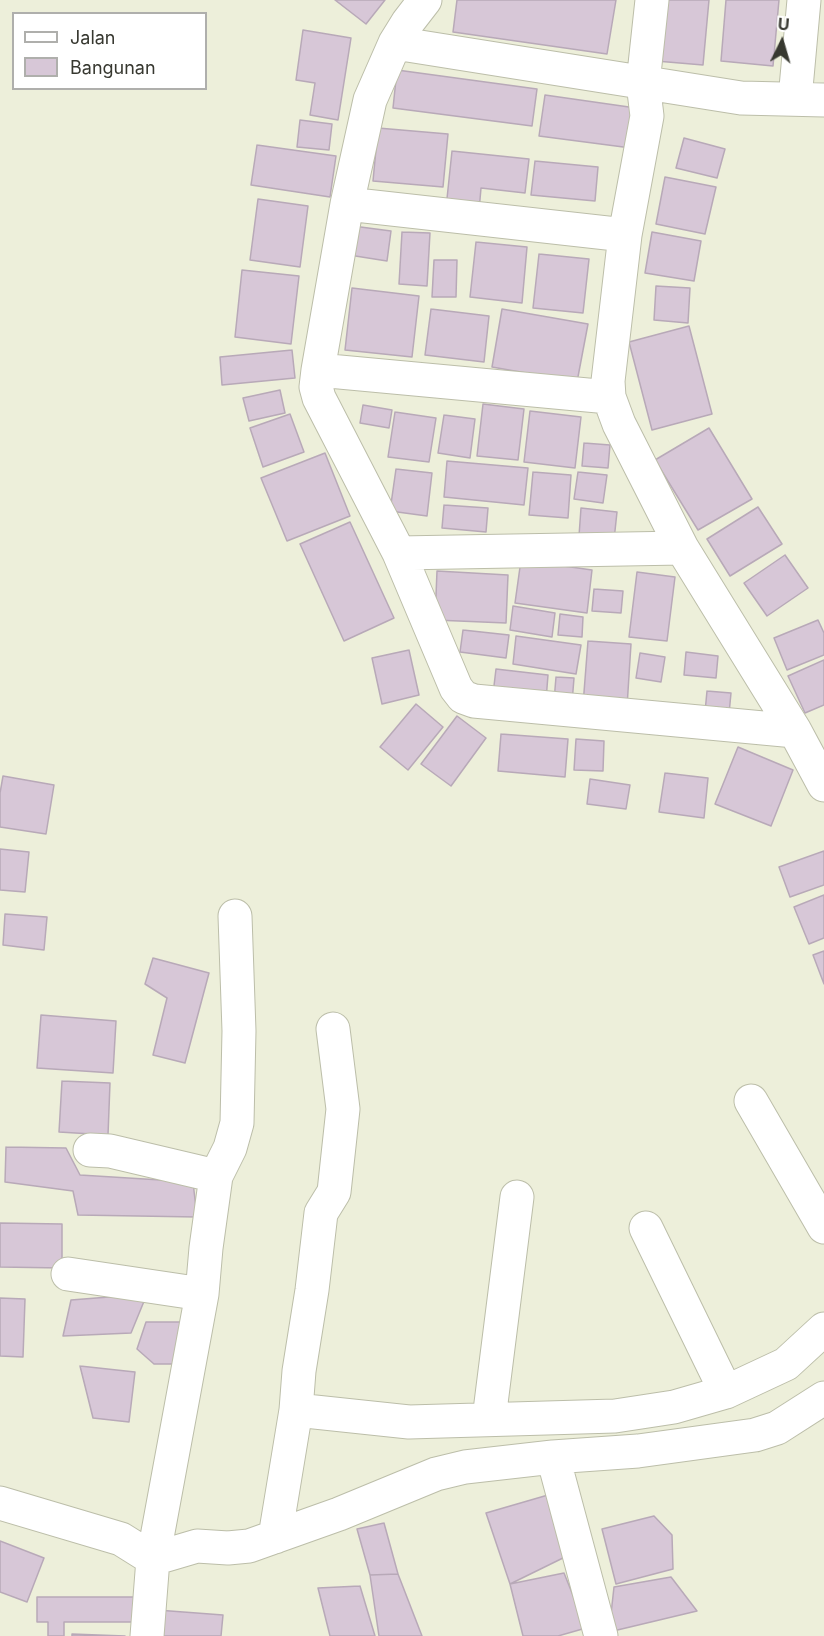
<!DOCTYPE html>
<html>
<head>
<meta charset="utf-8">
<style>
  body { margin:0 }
  #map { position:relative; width:824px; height:1636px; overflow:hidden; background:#edefda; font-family:Inter,sans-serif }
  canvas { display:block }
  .legend { position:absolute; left:12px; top:12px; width:195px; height:78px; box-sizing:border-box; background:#fff; border:2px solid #afafac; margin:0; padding:8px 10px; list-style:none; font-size:18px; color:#373830 }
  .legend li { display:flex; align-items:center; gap:12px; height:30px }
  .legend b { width:30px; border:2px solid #afafac }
  .north { position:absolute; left:752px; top:12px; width:60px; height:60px; -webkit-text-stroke:4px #fff; paint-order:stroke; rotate:5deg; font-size:16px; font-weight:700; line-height:24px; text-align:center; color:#373830 }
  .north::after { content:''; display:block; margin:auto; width:21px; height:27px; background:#373830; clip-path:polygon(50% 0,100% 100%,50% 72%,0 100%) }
</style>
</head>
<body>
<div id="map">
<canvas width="824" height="1636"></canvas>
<ul class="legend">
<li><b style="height:8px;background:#fff"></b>Jalan</li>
<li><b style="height:16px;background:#d7c7d7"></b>Bangunan</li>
</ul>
<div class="north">U</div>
</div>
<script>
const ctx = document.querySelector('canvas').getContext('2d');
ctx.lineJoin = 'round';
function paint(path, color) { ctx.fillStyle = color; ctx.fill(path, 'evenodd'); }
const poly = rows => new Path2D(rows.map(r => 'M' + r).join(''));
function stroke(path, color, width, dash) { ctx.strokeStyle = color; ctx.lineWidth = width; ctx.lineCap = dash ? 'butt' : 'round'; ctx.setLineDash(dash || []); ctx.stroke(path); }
const building = poly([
  [335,0,385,0,366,24,335,0],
  [457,0,616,0,607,54,453,32,457,0],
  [661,0,709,0,703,65,656,61,661,0],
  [726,0,779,0,773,66,721,61,726,0],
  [303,30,351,38,338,120,310,115,315,83,296,80,303,30],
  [397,70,537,89,532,126,393,108,397,70],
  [545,95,636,108,631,148,539,136,545,95],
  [300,120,332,124,329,150,297,147,300,120],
  [378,128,448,134,443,187,373,181,378,128],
  [684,138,725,149,717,178,676,168,684,138],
  [257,145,336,156,330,197,251,185,257,145],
  [452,151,529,159,525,193,481,188,479,211,446,208,452,151],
  [535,161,598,167,595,201,531,195,535,161],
  [665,177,716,187,705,234,656,224,665,177],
  [258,199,308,206,300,267,250,260,258,199],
  [353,226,391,231,387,261,349,255,353,226],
  [402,232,430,233,427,286,399,284,402,232],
  [652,232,701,241,694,281,645,273,652,232],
  [476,242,527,247,522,303,470,297,476,242],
  [539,254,589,259,583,313,533,308,539,254],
  [434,260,457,260,456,297,432,297,434,260],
  [242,270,299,276,291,344,235,337,242,270],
  [656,286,690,288,688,323,654,320,656,286],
  [352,288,419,296,412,357,345,350,352,288],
  [431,309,489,316,484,362,425,355,431,309],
  [502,309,588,324,577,382,492,367,502,309],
  [689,326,712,414,652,430,629,342,689,326],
  [292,350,295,378,222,385,220,357,292,350],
  [280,390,285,413,249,421,243,398,280,390],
  [483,404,524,409,518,460,477,456,483,404],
  [363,405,392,410,389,428,360,423,363,405],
  [530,411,581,417,575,468,524,462,530,411],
  [395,412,436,418,429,462,388,457,395,412],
  [290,414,304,452,263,467,250,428,290,414],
  [444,415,475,419,470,458,438,453,444,415],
  [709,428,752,499,698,530,655,460,709,428],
  [584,443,610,445,608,468,582,466,584,443],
  [325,453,350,516,287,541,261,478,325,453],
  [447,461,528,468,524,505,444,497,447,461],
  [396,469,432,473,427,516,390,511,396,469],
  [533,472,571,475,568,518,529,515,533,472],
  [578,472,607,475,603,503,574,499,578,472],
  [444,505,488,508,486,532,442,528,444,505],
  [758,507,782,544,730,576,707,539,758,507],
  [581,508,617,512,614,540,579,536,581,508],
  [350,522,394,618,344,641,300,544,350,522],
  [785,555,808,588,767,616,744,583,785,555],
  [521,560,592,570,587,613,515,603,521,560],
  [437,571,508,575,506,623,435,620,437,571],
  [637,572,675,577,667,641,629,637,637,572],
  [594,589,623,591,621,613,592,611,594,589],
  [513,606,555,613,552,637,510,630,513,606],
  [560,614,583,617,582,637,558,635,560,614],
  [818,620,824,633,824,655,787,670,774,638,818,620],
  [463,630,509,635,506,658,460,652,463,630],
  [516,636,581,645,576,674,513,664,516,636],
  [588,641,631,644,627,707,583,705,588,641],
  [409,650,419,695,382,704,372,658,409,650],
  [686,652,718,656,716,678,684,675,686,652],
  [640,653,665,657,661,682,636,678,640,653],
  [824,660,824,705,805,713,788,676,824,660],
  [496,669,548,675,546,700,493,694,496,669],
  [556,677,574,678,572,703,554,701,556,677],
  [707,691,731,693,729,714,705,712,707,691],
  [416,704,443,727,408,770,380,747,416,704],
  [457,716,486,738,451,786,421,764,457,716],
  [501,734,568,739,565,777,498,771,501,734],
  [576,739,604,741,603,771,574,770,576,739],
  [738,747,793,770,771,826,715,804,738,747],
  [665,773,708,778,704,818,659,812,665,773],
  [3,776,54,785,46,834,0,827,0,793,3,776],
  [590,779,630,785,626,809,587,804,590,779],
  [0,849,29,852,25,892,0,890,0,849],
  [824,851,824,885,790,897,779,867,824,851],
  [824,895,824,938,809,944,794,907,824,895],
  [5,914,47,917,44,950,3,945,5,914],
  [824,951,824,984,813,955,824,951],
  [153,958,209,973,185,1063,153,1055,167,998,145,984,153,958],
  [41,1015,116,1021,113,1073,37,1068,41,1015],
  [62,1081,110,1083,108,1135,59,1132,62,1081],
  [6,1147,66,1148,80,1175,193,1182,197,1217,78,1215,73,1191,5,1182,6,1147],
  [0,1223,62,1224,62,1268,0,1267,0,1223],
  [147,1294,131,1333,63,1336,71,1300,147,1294],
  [0,1298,25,1299,23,1357,0,1356,0,1298],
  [146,1322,182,1322,182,1364,154,1364,137,1349,146,1322],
  [80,1366,135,1372,129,1422,93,1418,80,1366],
  [548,1495,565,1557,510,1584,486,1513,548,1495],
  [654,1516,672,1535,673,1569,616,1584,602,1529,654,1516],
  [384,1523,398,1574,370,1575,357,1529,384,1523],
  [0,1541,44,1558,27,1602,0,1592,0,1541],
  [564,1573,586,1628,558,1636,523,1636,510,1584,564,1573],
  [398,1574,422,1636,379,1636,370,1575,398,1574],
  [671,1577,697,1611,609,1632,614,1587,671,1577],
  [360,1586,375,1636,330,1636,318,1588,360,1586],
  [37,1597,137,1597,137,1622,64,1622,64,1636,48,1636,48,1622,37,1622,37,1597],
  [157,1610,223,1615,221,1636,155,1636,157,1610],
  [72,1634,125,1636,72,1636,72,1634]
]);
paint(building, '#d7c7d7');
stroke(building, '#b8a9b8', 1.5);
const minor = poly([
  [425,0,408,22,395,43,370,100,347,204,318,370,316,387,319,398,399,553,456,688,463,697,474,701,795,731,824,785],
  [652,0,643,83,647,116,625,235,608,381,609,397,619,424,682,548,795,731],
  [395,43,741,98,824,100],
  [795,99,804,0],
  [347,204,625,235],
  [318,370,609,397],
  [399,553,682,548],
  [751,1101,824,1227],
  [90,1150,110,1151,216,1176],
  [646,1228,726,1392],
  [68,1274,202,1294],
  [296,1410,409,1422,615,1416,674,1407,726,1392,786,1364,824,1329],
  [489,1419,517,1197],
  [553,1457,601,1636],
  [0,1503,121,1539,153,1559,197,1546,228,1548,249,1546,339,1514,436,1474,465,1467,553,1457,638,1451,755,1435,777,1428,824,1398],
  [275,1537,296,1410,299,1371,312,1290,321,1213,334,1192,343,1109,333,1029],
  [147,1636,153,1559,202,1294,206,1248,216,1176,230,1148,237,1123,239,1031,235,916]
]);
stroke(minor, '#bcbea9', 35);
stroke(minor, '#fff', 33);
</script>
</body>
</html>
